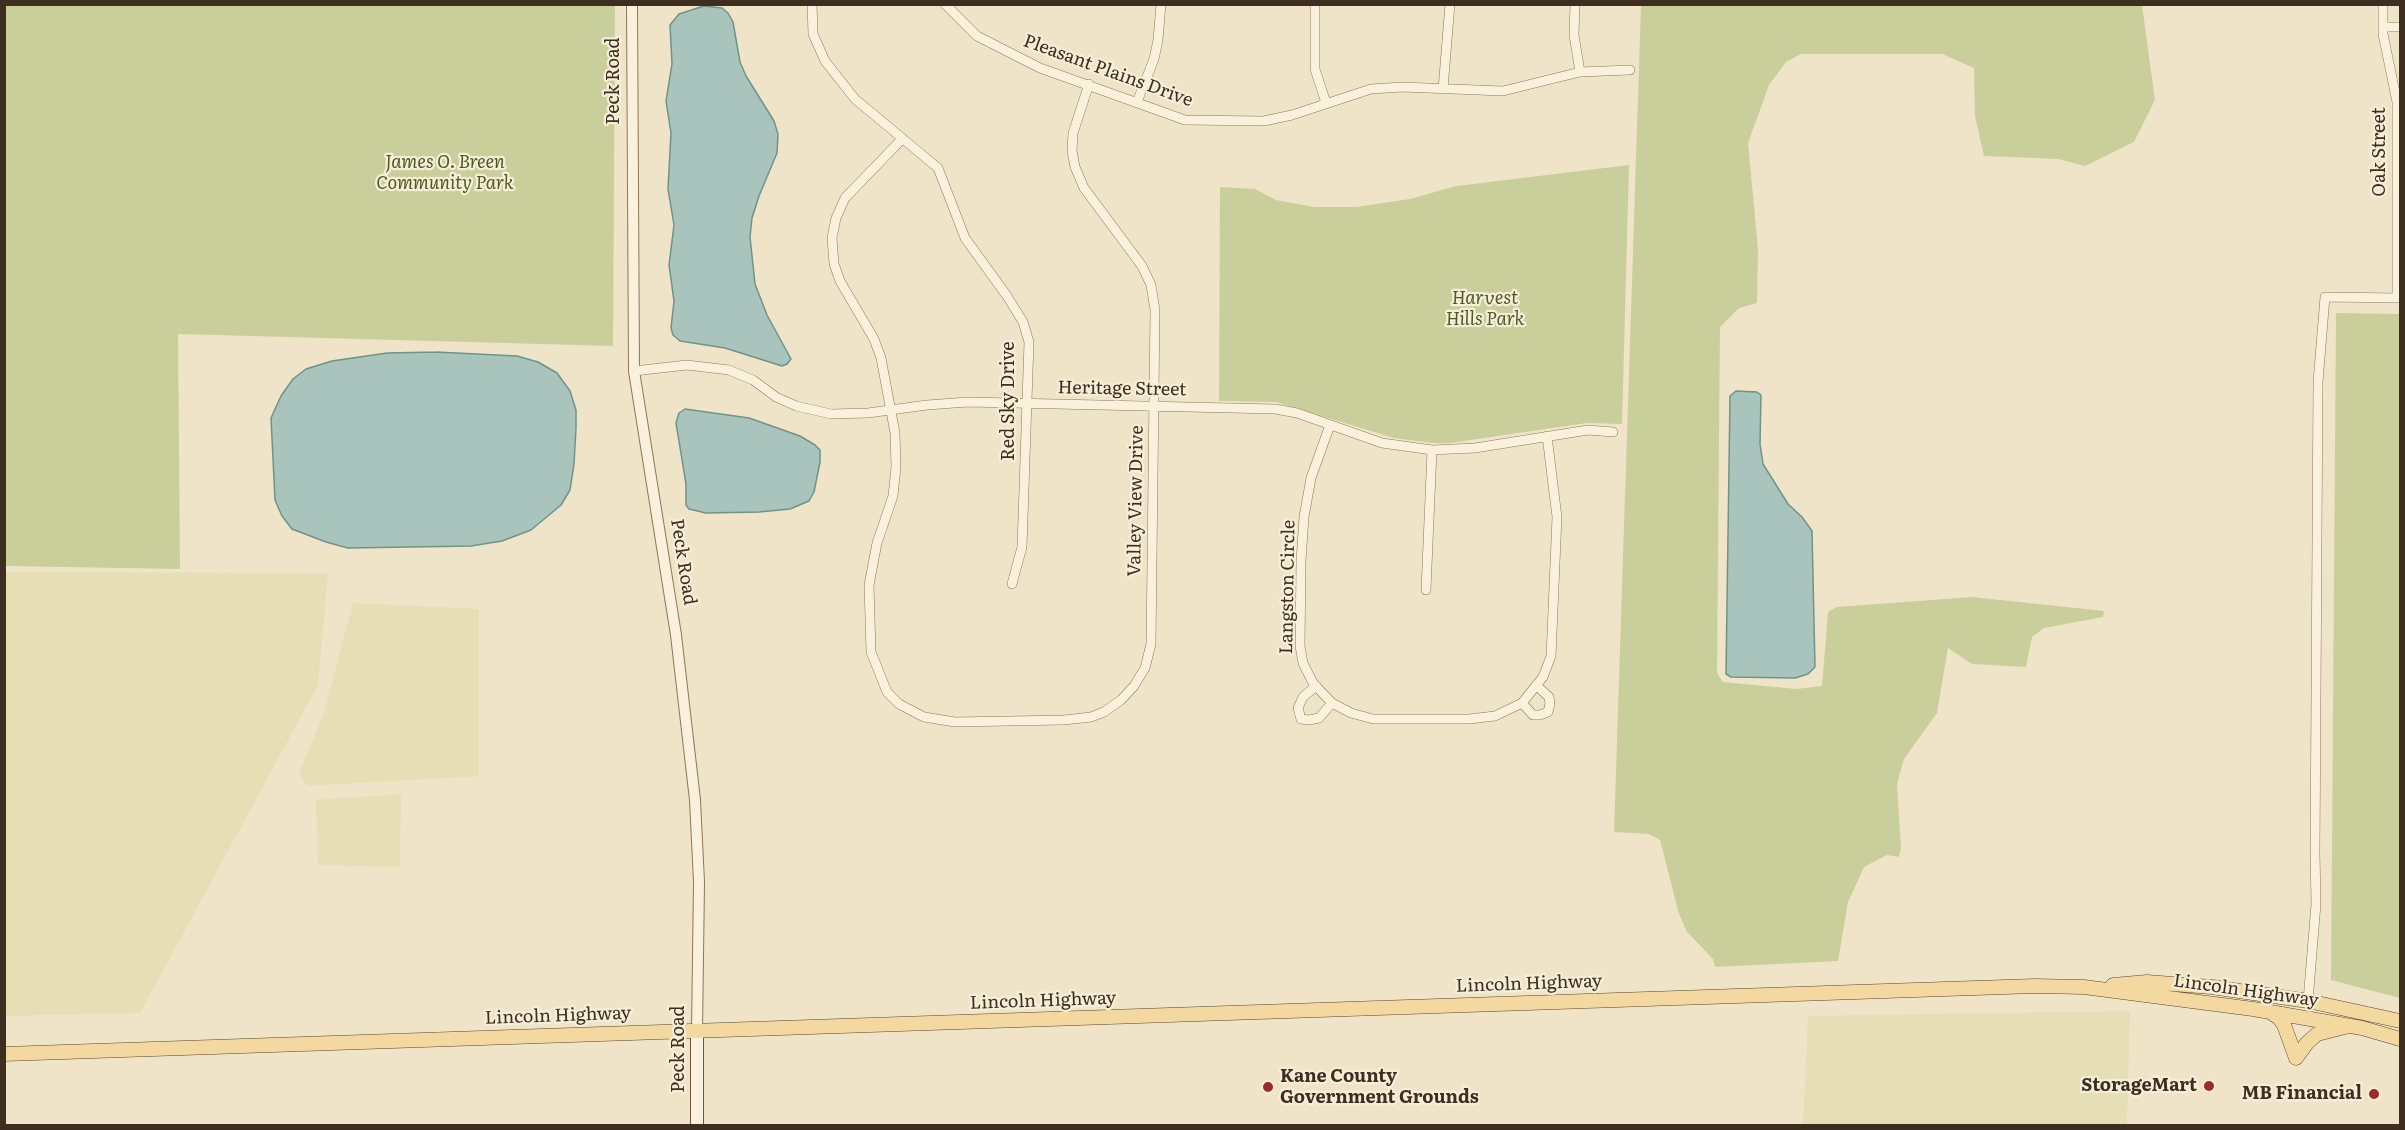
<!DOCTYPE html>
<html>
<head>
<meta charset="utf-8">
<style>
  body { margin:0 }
  #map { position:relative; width:2405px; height:1130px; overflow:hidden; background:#f0e4c8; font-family:Literata,serif }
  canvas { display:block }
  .frame { position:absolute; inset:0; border:6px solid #3d2e20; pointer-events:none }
</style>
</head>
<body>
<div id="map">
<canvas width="2405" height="1130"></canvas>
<div class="frame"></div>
</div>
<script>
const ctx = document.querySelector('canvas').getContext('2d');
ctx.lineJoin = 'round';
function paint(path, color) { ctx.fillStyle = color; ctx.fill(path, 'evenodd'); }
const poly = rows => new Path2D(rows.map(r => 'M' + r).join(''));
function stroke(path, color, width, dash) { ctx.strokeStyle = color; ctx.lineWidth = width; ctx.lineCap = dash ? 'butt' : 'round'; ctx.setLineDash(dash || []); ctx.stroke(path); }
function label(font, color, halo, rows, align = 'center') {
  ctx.font = font + ' Literata,serif'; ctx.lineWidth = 4.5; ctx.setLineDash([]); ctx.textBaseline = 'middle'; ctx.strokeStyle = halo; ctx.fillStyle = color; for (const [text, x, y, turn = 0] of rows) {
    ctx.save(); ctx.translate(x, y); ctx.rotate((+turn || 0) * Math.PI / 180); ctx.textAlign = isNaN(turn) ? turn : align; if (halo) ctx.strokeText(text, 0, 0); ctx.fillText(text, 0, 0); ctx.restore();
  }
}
paint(poly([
  [5,572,328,573,318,685,140,1013,5,1016],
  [353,603,479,609,479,776,307,786,299,773,324,713],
  [401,794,400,867,318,865,316,800],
  [2130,1011,2127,1125,1803,1125,1808,1016]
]), '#e6deb5');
paint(poly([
  [4,5,615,5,613,346,178,334,180,569,5,566],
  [1641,5,2142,5,2155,100,2134,142,2085,166,2058,159,1984,156,1975,116,1974,68,1942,54,1801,54,1786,62,1769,85,1748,143,1758,249,1757,303,1739,308,1720,327,1717,673,1723,682,1796,689,1822,686,1828,612,1837,607,1972,597,2104,611,2103,617,2044,628,2032,637,2026,667,1972,664,1948,648,1937,713,1904,759,1897,784,1901,848,1899,857,1887,855,1864,867,1848,902,1838,961,1715,967,1713,959,1687,932,1679,914,1660,840,1649,834,1614,832],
  [1629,165,1622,424,1587,423,1450,443,1432,443,1394,438,1276,402,1219,401,1220,187,1255,189,1276,200,1314,207,1356,207,1410,199,1456,186],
  [2336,313,2400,314,2400,998,2331,980]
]), '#c9cf9b');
const water = poly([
  [704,6,722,8,728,13,733,22,740,62,746,76,774,121,778,134,777,153,759,196,752,218,750,237,755,284,767,315,791,359,787,364,782,366,725,348,680,341,673,335,671,328,674,301,669,265,674,225,668,189,671,133,666,101,672,64,670,25,679,14,704,6],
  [436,352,517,356,538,362,557,373,570,391,576,410,576,428,574,464,570,490,561,505,531,530,502,541,471,546,348,548,326,542,292,529,282,516,275,500,271,418,281,396,293,379,306,369,332,361,387,353,436,352],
  [1736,391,1757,392,1761,395,1760,444,1763,464,1788,504,1802,517,1812,531,1815,667,1808,674,1795,678,1731,677,1726,674,1730,396,1736,391],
  [685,409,749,418,800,436,815,445,820,450,820,462,814,492,809,501,790,509,759,512,706,513,689,509,686,505,686,484,676,423,679,413,685,409]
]);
paint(water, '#a9c4bc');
stroke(water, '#6f938a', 1.5);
const minor = poly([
  [812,4,813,34,825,61,855,99,938,168,965,238,1007,296,1023,322,1029,342,1022,547,1012,584],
  [945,4,977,36,1040,68,1185,120,1264,121,1292,115,1371,89,1402,87,1503,91,1580,72,1630,70],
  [1315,4,1315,69,1326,103],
  [1575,4,1574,35,1580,72],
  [2383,4,2383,34,2397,102,2397,298],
  [2383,27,2400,27],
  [1443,89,1450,4],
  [1137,102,1154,59,1158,40,1161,4],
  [902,139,845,198,836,218,832,238,834,264,840,281,874,339,881,358,895,433,896,467,893,496,877,543,869,585,871,652,887,692,899,704,924,717,955,722,1064,720,1091,717,1104,712,1121,700,1134,686,1145,668,1151,644,1155,310,1151,285,1142,266,1084,188,1075,167,1072,151,1073,133,1089,84],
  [634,371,687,365,729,370,753,380,776,397,796,406,831,414,868,413,927,405,968,402,1275,409,1297,413,1382,443,1432,450,1475,448,1588,430,1613,432],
  [1330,425,1311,478,1304,517,1301,561,1300,646,1303,663,1313,683,1332,703,1351,713,1373,719,1469,719,1495,716,1522,703,1543,677,1551,656,1557,517,1547,436],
  [1426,590,1432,450],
  [1316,686,1303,697,1298,708,1301,719,1309,720,1319,718,1332,703],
  [1522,703,1533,715,1540,715,1548,712,1550,704,1549,697,1536,685],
  [2308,1001,2316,904,2315,852,2318,382,2325,297,2400,298]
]);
const tertiary = poly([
  [632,4,634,371,676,635,695,800,699,882,697,1031]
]);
const secondary = poly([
  [697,1031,697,1126]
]);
const primary = poly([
  [2113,985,2147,982,2212,987,2308,1001,2400,1021],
  [2270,1012,2279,1018,2284,1025,2296,1058],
  [4,1054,2035,986,2084,987,2253,1009,2362,1028,2400,1039],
  [2296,1058,2307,1043,2317,1034,2345,1027]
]);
stroke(minor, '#8d765c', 10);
stroke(tertiary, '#8d765c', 12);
stroke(secondary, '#6f573f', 14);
stroke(primary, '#5b4430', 15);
stroke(minor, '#faf1dc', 9);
stroke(tertiary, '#faf1dc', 10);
stroke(secondary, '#faf1dc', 12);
stroke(primary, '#f3d9a0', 14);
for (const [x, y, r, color] of [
  [2209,1086,6,"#9e2a2b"],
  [1268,1087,6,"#9e2a2b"],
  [2374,1094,6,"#9e2a2b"]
]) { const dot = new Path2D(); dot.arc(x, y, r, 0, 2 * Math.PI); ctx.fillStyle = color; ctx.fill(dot); stroke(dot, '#f7eed8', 2); }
label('18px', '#3d2e20', '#f7eed8', [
  ["Pleasant Plains Drive",1108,71,20],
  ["Peck Road",614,81,-90],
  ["Oak Street",2380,152,-90],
  ["Heritage Street",1122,389,1],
  ["Red Sky Drive",1009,401,-90],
  ["Valley View Drive",1136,501,-89],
  ["Peck Road",683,562,81],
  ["Langston Circle",1288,587,-89],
  ["Lincoln Highway",1529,984,-2],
  ["Lincoln Highway",2246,991,8],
  ["Lincoln Highway",1043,1001,-2],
  ["Lincoln Highway",558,1016,-2],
  ["Peck Road",679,1049,-90]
]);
label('italic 18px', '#4d5a26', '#f7eed8', [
  ["James O. Breen",445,163],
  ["Community Park",445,184],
  ["Harvest",1485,299],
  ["Hills Park",1485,320]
]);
label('bold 18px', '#3d2e20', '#f7eed8', [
  ["Kane County",1280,1077,"left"],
  ["Government Grounds",1280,1098,"left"],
  ["StorageMart",2197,1086],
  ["MB Financial",2362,1094]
], 'right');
</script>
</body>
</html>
